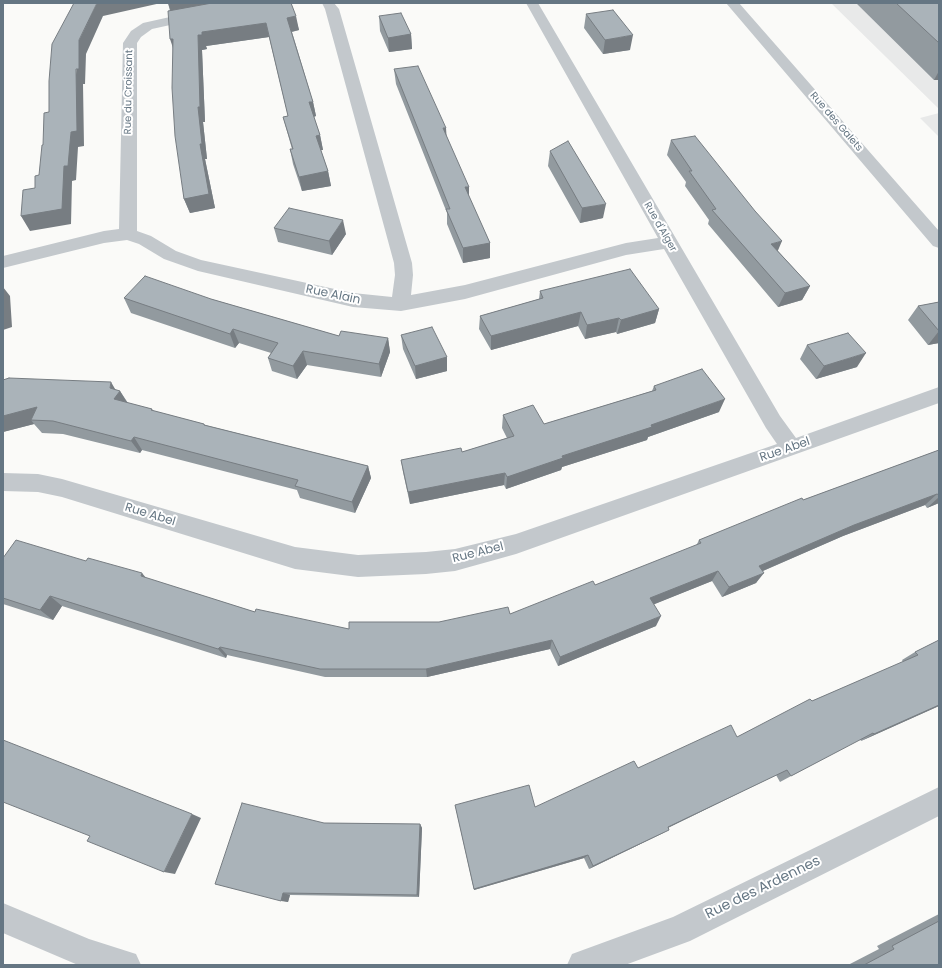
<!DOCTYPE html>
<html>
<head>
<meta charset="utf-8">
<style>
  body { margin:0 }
  #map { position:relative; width:942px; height:968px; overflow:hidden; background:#fafaf8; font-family:Poppins,sans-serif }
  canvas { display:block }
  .frame { position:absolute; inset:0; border:4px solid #657683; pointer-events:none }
</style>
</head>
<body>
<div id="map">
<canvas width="942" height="968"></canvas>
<div class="frame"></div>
</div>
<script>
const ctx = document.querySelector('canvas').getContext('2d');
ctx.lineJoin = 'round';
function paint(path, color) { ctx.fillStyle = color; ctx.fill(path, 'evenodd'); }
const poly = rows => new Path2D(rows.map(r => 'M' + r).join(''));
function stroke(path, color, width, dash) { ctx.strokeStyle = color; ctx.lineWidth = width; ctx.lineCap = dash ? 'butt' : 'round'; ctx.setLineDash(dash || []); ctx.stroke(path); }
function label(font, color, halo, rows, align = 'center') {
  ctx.font = font + ' Poppins,sans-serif'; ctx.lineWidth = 4; ctx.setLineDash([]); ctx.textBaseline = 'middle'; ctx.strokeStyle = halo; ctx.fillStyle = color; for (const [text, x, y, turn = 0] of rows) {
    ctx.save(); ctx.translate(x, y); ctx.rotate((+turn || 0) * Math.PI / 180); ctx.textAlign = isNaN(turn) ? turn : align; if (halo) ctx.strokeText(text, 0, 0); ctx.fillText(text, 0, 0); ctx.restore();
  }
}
paint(poly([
  [831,3,930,3,939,11,939,109],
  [939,113,939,137,920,118]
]), '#e8e9e9');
paint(poly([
  [322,3,334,3,339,9,412,263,413,275,411,295,465,285,626,243,658,238,526,3,538,3,780,416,796,438,939,387,939,403,516,554,455,571,426,574,358,577,295,569,62,497,38,492,3,491,3,473,38,474,62,479,295,547,358,555,426,552,455,549,516,534,777,444,766,428,664,249,626,255,465,299,401,311,353,307,198,271,164,259,139,244,127,240,104,243,3,268,3,256,104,231,119,229,123,43,131,31,143,23,197,11,202,12,204,15,202,18,152,29,141,37,137,43,137,231,151,236,176,251,201,260,353,293,392,297,395,275,394,263,325,9,322,3],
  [726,3,739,3,939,231,939,248,933,246,726,3],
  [939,787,939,816,690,941,625,965,567,965,572,954,673,917,939,787],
  [3,903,89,939,136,954,141,965,78,965,3,933,3,903]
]), '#c3c8cc');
paint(poly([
  [168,3,291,3,299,30,292,32,313,102,316,116,314,117,320,135,323,150,321,150,328,171,331,186,302,191,293,164,290,149,292,149,283,117,288,116,269,37,206,46,207,49,202,50,205,122,203,122,207,159,205,159,215,208,190,213,184,199,170,11],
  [856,3,939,3,939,80,934,80],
  [586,14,630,50,603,54,584,28],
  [379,16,411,34,412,49,389,52,380,31],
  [394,69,447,137,469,197,490,243,490,258,463,263,447,224,447,213,396,84],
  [671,140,778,251,810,286,802,300,778,307,708,224,709,220,685,186,686,182,667,155],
  [550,151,603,218,580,223,548,166],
  [274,228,346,234,332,255,278,242],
  [540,291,659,309,655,323,617,334,616,332,585,339,578,326,491,350,479,329,480,316,539,299],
  [124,298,211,299,339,336,388,338,390,352,381,377,307,365,297,379,272,371,268,358,271,353,239,343,235,348,131,313],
  [939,302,939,343,928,345,908,320,918,306],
  [401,335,447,357,447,371,416,379,403,349],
  [807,345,857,367,816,379,800,359],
  [3,380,115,390,120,391,128,403,152,409,154,411,204,424,205,425,368,466,371,478,355,513,300,498,297,490,142,450,140,453,63,434,42,433,34,424,3,432],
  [654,386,719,412,648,437,647,440,562,467,561,470,506,489,504,485,410,504,403,472,401,460,462,452,507,438,502,428,503,415,544,424,652,391],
  [939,450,939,503,927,508,925,505,843,536,763,571,756,583,722,597,712,581,654,604,656,626,558,666,550,649,427,677,325,677,227,655,226,658,62,606,53,620,3,604,3,558,86,561,146,578,255,612,349,629,439,622,510,614,595,585,696,546,699,540,803,500],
  [939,640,939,706,861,741,860,739,780,782,776,775,668,828,663,833,589,869,584,858,474,890,455,805,535,807,638,768,737,737,812,701,903,662,902,660,915,652],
  [324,823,420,824,422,828,419,897,290,895,288,902,215,884],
  [939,914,939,965,848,965,879,949,877,946]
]), '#929a9f');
paint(poly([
  [97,3,161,3,103,16,86,54,85,84,83,84,84,146,78,147,76,180,72,181,71,224,30,231,21,216,64,166,71,132,79,40],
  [168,3,233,3,172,15],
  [296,16,299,30,290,32,287,18],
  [266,23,269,37,206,46,207,49,202,50,205,122,203,122,207,159,205,159,215,208,190,213,184,199,200,144,198,107,198,35,202,32],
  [411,34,412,49,389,52,388,38],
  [633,35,630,50,603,54,605,40],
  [170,39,173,39,175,54],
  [939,71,939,80,934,80],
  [309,102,313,102,316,116,312,117],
  [443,128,446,128,447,142],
  [320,135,323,150,319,150,316,136],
  [328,171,331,186,302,191,299,177],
  [465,187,469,187,469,201],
  [606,204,603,218,580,223,582,208],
  [343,220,346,234,332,255,329,241],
  [782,241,776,255,771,244],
  [490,243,490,258,463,263,463,248],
  [810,286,802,300,778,307,785,293],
  [3,287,10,296,12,327,3,330],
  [659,309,655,323,617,334,621,320],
  [581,312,578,326,491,350,491,336],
  [619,318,616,332,585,339,587,325],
  [233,329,239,343,235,348,230,334],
  [939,331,939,343,928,345],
  [388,338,390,352,381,377,379,364],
  [303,351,307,365,297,379,293,366],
  [866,353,857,367,816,379,824,366],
  [447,357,447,371,416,379,415,366],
  [111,382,118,394,120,391,128,404,114,399,110,388],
  [725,399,719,412,648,437,647,440,562,467,561,470,506,489,507,477,562,456],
  [37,407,31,420,34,424,3,432,3,416],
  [134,437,142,450,140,453,131,441],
  [368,466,371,478,355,513,352,502],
  [505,473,504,485,410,504,408,492],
  [937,494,925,505,843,536,751,576,759,566,854,525],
  [939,497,939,503,927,508],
  [718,571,712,581,645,608,650,598],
  [142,573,151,584,141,576],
  [764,573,756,583,722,597,729,587],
  [50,596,62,606,53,620,40,610],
  [661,616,656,626,558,666,560,657],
  [552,640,550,649,427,677,426,669],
  [220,647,227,655,226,658,218,649],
  [939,705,939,706,861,741,874,734],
  [787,770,776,775,661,831,668,827],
  [192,814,201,818,175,874,164,872],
  [420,824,422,828,419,897,417,895],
  [669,830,663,833,589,869,593,866],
  [588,855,584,858,474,890,474,889],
  [283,893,290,895,288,902,281,901]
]), '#777d82');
const building = poly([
  [74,3,97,3,79,40,79,69,76,69,77,131,71,132,68,166,64,166,62,209,21,216,23,190,35,188,35,176,39,175,42,145,43,145,44,113,49,112,49,81,52,44,74,3],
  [212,3,291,3,296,16,287,18,313,102,309,102,320,135,316,136,328,171,299,177,290,149,293,149,283,117,288,116,266,23,202,32,202,35,198,35,200,107,198,107,202,144,200,144,209,194,184,199,175,136,172,88,173,39,170,39,168,11,212,3],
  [896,3,939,3,939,43,896,3],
  [613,10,633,35,605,40,586,14,613,10],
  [401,13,411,34,388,38,379,16,401,13],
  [418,66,446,128,443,128,469,187,465,187,490,243,463,248,446,209,450,209,394,69,418,66],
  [695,136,755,211,782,241,771,244,810,286,785,293,712,210,716,209,689,171,692,171,671,140,695,136],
  [568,141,606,204,582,208,550,151,568,141],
  [289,208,343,220,329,241,274,228,289,208],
  [630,269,659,309,621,320,619,318,587,325,581,312,491,336,480,316,543,298,540,291,630,269],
  [145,276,211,299,339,336,341,331,388,338,379,364,303,351,293,366,268,358,278,343,233,329,230,334,124,298,145,276],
  [939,302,939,331,918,306,939,302],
  [432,327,447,357,415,366,401,335,432,327],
  [848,333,866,353,824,366,807,345,848,333],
  [702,369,725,399,651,425,652,427,562,456,563,458,507,477,505,473,408,492,401,460,461,448,462,452,514,436,503,415,533,405,544,424,656,390,654,386,702,369],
  [9,378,111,382,110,388,120,391,114,399,152,409,151,410,204,424,204,425,368,466,352,502,295,486,298,480,134,437,131,441,53,421,31,420,37,407,3,416,3,380,9,378],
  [939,450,939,495,937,494,854,525,759,566,764,573,729,587,718,571,650,598,661,616,560,657,552,640,426,669,320,669,220,647,218,649,50,596,40,610,3,598,3,558,16,540,86,561,88,558,142,573,141,576,255,612,256,609,349,629,349,622,439,622,508,607,510,614,593,581,595,585,701,543,699,540,802,498,803,500,939,450],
  [939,640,939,705,874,734,873,733,791,776,787,770,668,827,669,830,593,866,588,855,474,889,455,805,529,785,535,807,634,761,638,768,731,725,737,737,810,699,812,701,918,655,915,652,939,640],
  [3,740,192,814,164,872,87,841,90,836,3,802,3,740],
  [242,803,324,823,420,824,417,895,283,893,281,901,215,884,242,803],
  [939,921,939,965,864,965,894,949,892,946,939,921]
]);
paint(building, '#aab3b9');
stroke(building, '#777d82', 1);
label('10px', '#657683', '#fff', [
  ["Rue du Croissant",129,92,-89],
  ["Rue des Galets",836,122,49],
  ["Rue d'Alger",660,227,60]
]);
label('12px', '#657683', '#fff', [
  ["Rue Alain",333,295,12],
  ["Rue Abel",785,450,-19],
  ["Rue Abel",150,515,17],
  ["Rue Abel",478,553,-14]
]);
label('14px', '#657683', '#fff', [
  ["Rue des Ardennes",763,888,-26]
]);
</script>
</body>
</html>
